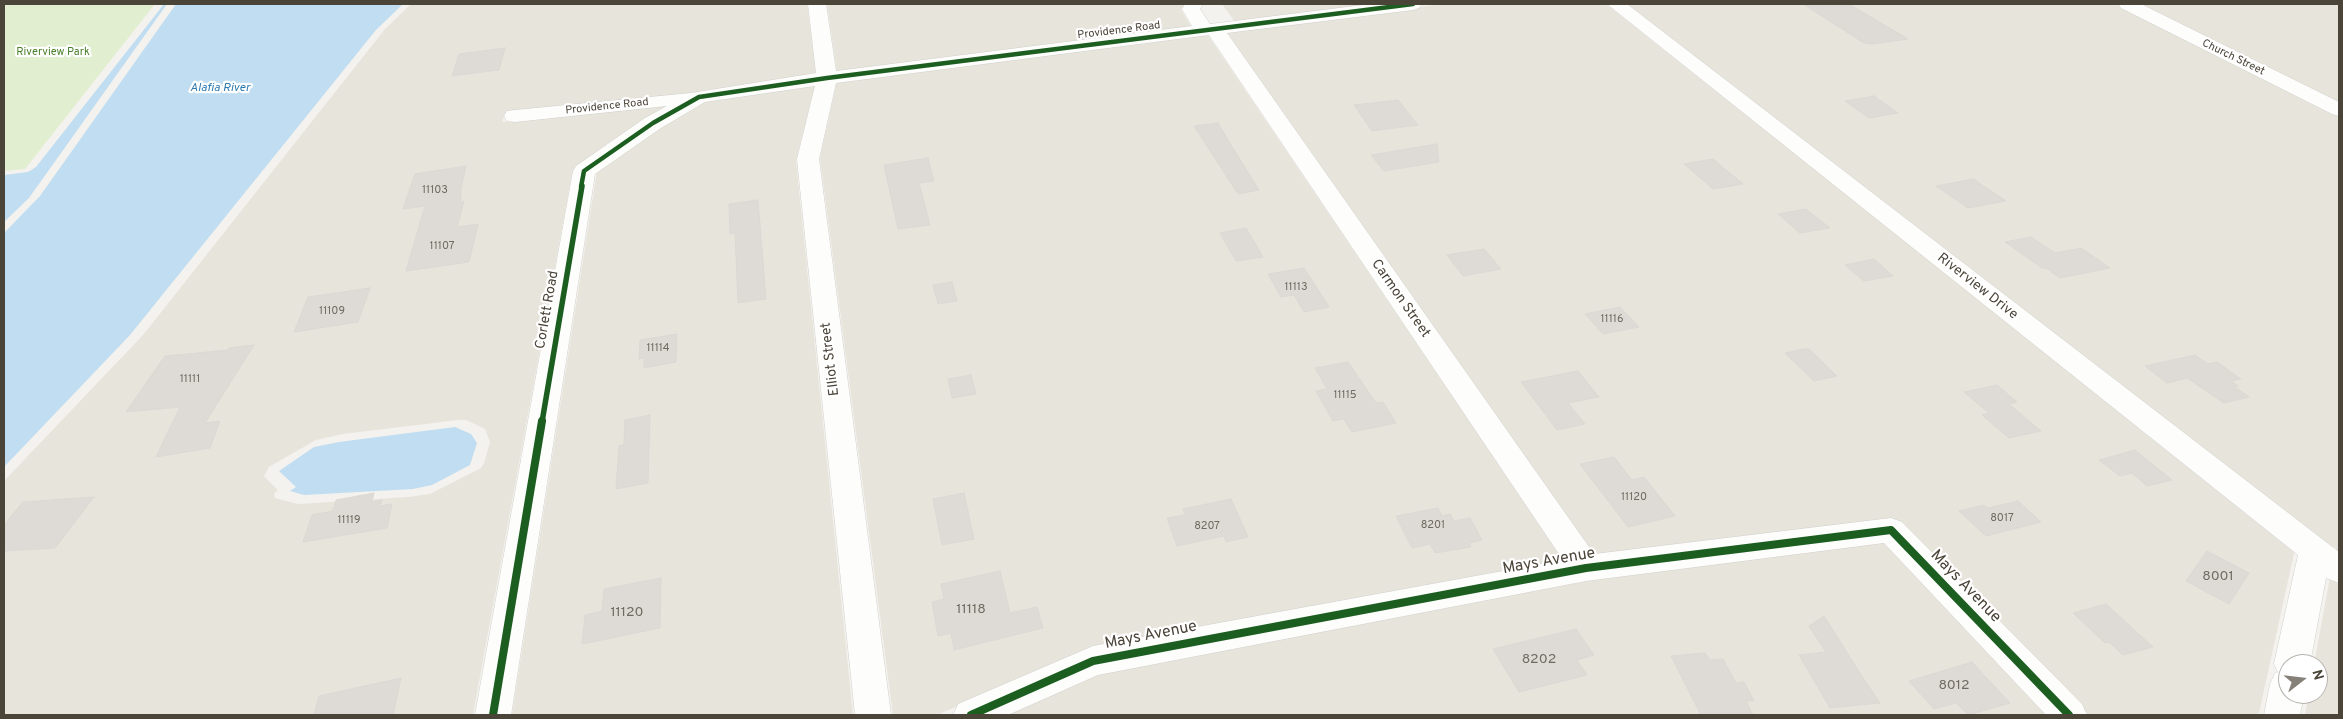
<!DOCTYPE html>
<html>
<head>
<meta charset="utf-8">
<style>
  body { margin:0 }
  #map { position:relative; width:2343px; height:719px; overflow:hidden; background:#f4f2ee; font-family:Overpass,sans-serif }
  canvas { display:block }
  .frame { position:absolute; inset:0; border:5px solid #4b4439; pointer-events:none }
  .north { position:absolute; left:2278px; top:654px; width:50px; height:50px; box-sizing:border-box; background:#fff; border:1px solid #b7b4b0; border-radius:50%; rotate:74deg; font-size:14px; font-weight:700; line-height:20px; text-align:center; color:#4b4439 }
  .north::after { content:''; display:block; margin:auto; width:18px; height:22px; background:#868178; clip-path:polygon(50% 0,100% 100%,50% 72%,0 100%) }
</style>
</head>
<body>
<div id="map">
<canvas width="2343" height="719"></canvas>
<div class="frame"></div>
<div class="north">N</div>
</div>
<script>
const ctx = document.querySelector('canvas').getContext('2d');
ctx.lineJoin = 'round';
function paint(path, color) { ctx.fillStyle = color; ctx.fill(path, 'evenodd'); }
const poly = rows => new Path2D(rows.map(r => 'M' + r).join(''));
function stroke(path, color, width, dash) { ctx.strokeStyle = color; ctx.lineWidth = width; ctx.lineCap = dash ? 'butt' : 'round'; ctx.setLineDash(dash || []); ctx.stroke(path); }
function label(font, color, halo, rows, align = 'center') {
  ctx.font = font + ' Overpass,sans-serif'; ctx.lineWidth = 4.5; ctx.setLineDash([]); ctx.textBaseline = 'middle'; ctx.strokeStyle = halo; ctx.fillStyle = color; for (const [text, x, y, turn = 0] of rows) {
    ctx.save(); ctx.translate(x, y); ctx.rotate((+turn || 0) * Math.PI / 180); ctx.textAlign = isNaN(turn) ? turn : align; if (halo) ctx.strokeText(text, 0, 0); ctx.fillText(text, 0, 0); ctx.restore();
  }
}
paint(poly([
  [411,4,807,4,816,75,699,92,505,113,502,122,674,104,572,173,473,715,4,715,4,481,143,335,385,29],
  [458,420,466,420,485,429,490,442,484,463,481,468,430,494,408,497,298,504,275,498,274,494,278,490,264,476,269,467,316,440,343,434],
  [827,4,1184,4,1181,10,1192,28,837,72],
  [1222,4,1382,4,1235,22],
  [1443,4,1606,4,2295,549,2259,713,2253,715,2089,715,1905,526,1883,519,1594,555,1226,31],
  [1625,4,2118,4,2339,116,2339,556,2335,553,2336,548,2323,544],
  [2137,4,2339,4,2339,105,2186,29],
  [1207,34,1563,560,1091,648,937,715,893,715,820,158,837,81],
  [815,84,796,161,853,715,512,715,597,171,662,124,704,101],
  [1886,542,2050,715,1006,715,1099,674,1593,580],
  [2330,577,2339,584,2339,715,2305,715,2309,694,2318,694,2318,664,2314,664]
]), '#e7e4dc');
paint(poly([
  [4,4,155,4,25,169,4,171]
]), '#e1eecf');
paint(poly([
  [164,4,167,4,29,198,4,222,4,175,28,172,36,167],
  [176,4,403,4,376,30,130,335,4,467,4,233,40,196],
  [455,427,471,434,477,443,470,465,432,485,413,489,304,495,290,491,296,487,279,471,314,447,339,442]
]), '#c0ddf1');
const building = poly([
  [1803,4,1849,4,1908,39,1872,44,1864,43,1803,4],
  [505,48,499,70,452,76,459,54,505,48],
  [1874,96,1898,113,1869,118,1845,101,1874,96],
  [1398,100,1418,125,1372,131,1354,105,1398,100],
  [1218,123,1231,145,1259,190,1238,194,1194,126,1218,123],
  [1437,144,1439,162,1384,171,1371,155,1437,144],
  [928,158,934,181,919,183,930,225,898,229,884,165,928,158],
  [1713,159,1743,184,1713,189,1684,164,1713,159],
  [466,166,461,188,461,202,464,201,457,227,478,224,469,262,406,271,425,206,403,209,415,174,466,166],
  [1974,179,1982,185,2006,201,1968,208,1936,186,1974,179],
  [758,200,766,299,738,303,735,233,730,234,729,204,758,200],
  [1806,209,1830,228,1800,233,1778,214,1806,209],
  [1246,228,1263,257,1236,261,1220,233,1246,228],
  [2031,237,2055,253,2081,248,2110,268,2060,278,2046,268,2042,268,2005,242,2031,237],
  [1484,249,1501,269,1463,276,1447,255,1484,249],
  [1874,259,1893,276,1864,281,1845,265,1874,259],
  [1304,268,1329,307,1304,312,1294,295,1281,297,1268,274,1304,268],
  [952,282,957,301,938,304,933,285,952,282],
  [370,288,358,322,294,332,308,297,370,288],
  [1620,307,1639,327,1603,334,1585,314,1620,307],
  [677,334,676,362,644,368,644,358,639,359,640,340,677,334],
  [254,345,205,423,220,421,210,448,156,457,180,407,126,412,165,356,228,350,229,348,254,345],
  [1804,349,1809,349,1837,376,1814,381,1785,353,1804,349],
  [2195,355,2208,364,2217,362,2241,379,2231,381,2238,386,2234,386,2249,397,2224,403,2187,378,2167,383,2145,366,2195,355],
  [1348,362,1376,403,1383,402,1396,423,1352,432,1344,419,1333,421,1316,391,1327,389,1315,368,1348,362],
  [1578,371,1599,397,1568,403,1585,424,1557,430,1521,382,1578,371],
  [971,375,976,394,952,398,948,379,971,375],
  [1997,385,2017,402,2009,404,2041,431,2009,438,1982,415,1989,413,1964,392,1997,385],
  [650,415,648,483,616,489,619,446,624,445,625,420,650,415],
  [2135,450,2172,480,2147,486,2132,473,2120,476,2099,460,2135,450],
  [1614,457,1632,480,1644,477,1675,516,1628,527,1580,464,1614,457],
  [374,493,372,502,382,500,380,506,392,504,387,528,303,542,312,515,333,511,336,500,374,493],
  [964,493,974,539,942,545,933,499,964,493],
  [94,497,55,548,4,551,4,525,23,502,94,497],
  [1231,499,1248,537,1226,542,1224,536,1177,546,1167,518,1185,515,1183,509,1231,499],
  [2018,501,2041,522,1986,536,1959,511,1984,505,1988,508,2018,501],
  [1438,508,1442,516,1450,514,1454,521,1470,518,1482,540,1469,543,1471,547,1435,553,1430,544,1412,548,1396,516,1438,508],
  [2207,551,2249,573,2229,604,2186,581,2207,551],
  [1000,571,1010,613,1037,607,1043,628,954,650,951,633,938,636,932,602,944,599,941,584,1000,571],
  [661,578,660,628,582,644,585,615,602,611,604,589,661,578],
  [2106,604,2153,647,2123,655,2109,642,2105,643,2073,613,2106,604],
  [1824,616,1863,678,1880,703,1830,708,1799,655,1826,652,1809,626,1824,616],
  [1576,629,1594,655,1577,660,1587,675,1519,692,1493,649,1576,629],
  [1705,653,1710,660,1723,659,1736,683,1744,682,1754,701,1746,701,1753,715,1701,715,1671,656,1705,653],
  [1972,662,2010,703,1968,715,1956,703,1934,709,1909,681,1972,662],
  [401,678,393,715,314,715,319,696,401,678]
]);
paint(building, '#dedbd6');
stroke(building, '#dcd9d4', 1);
const minor = poly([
  [808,4,826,4,836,71,1192,26,1182,9,1185,4,1203,4,1200,9,1210,24,1371,4,1422,4,1419,8,1413,10,1227,33,1594,554,1891,518,1902,522,2082,704,2087,715,2046,715,1884,543,1586,581,1098,675,1008,715,953,715,958,704,1093,646,1563,560,1209,35,836,83,819,159,891,715,855,715,797,159,815,86,705,102,661,128,595,174,511,715,475,715,573,171,576,166,645,118,667,106,515,122,507,121,504,116,507,111,515,110,691,93,816,73,808,4],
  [1607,4,1627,4,2339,552,2339,583,2326,578,2310,664,2288,664,2288,694,2304,694,2300,715,2264,715,2270,684,2275,673,2278,672,2274,664,2298,555,1607,4],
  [2118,4,2141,4,2339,102,2339,116,2332,114,2121,8,2118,4]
]);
stroke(minor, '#d2d0cb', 1);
paint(minor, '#fdfdfc');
stroke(poly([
  [581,187,584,171,653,123,699,97,827,78,1413,4]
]), '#1b5e20', 4.5);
stroke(poly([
  [542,422,582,186]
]), '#1b5e20', 5.5);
stroke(poly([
  [493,715,542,421],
  [971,715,1093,661,1586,568,1891,530,2069,715]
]), '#1b5e20', 8);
label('11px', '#4b4439', '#fff', [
  ["Providence Road",1119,31,-7],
  ["Church Street",2233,58,26],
  ["Providence Road",607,107,-6]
]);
label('11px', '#4a7f2a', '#fff', [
  ["Riverview Park",53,53]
]);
label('11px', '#706a61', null, [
  ["11103",435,191],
  ["11107",442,247],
  ["11113",1296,288],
  ["11109",332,312],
  ["11116",1612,320],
  ["11114",658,349],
  ["11111",190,380],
  ["11115",1345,396],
  ["11120",1634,498],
  ["8017",2002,519],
  ["11119",349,521],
  ["8201",1433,526],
  ["8207",1207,527]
]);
label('italic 12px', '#2e7ab2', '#fff', [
  ["Alafia River",220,89]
]);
label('14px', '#4b4439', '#fff', [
  ["Riverview Drive",1977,287,38],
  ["Carmon Street",1400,299,55],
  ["Corlett Road",548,310,-80],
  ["Elliot Street",831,359,-97]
]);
label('14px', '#706a61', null, [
  ["8001",2218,577],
  ["11118",971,610],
  ["11120",627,613],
  ["8202",1539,660],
  ["8012",1954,686]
]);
label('16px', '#4b4439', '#fff', [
  ["Mays Avenue",1549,562,-10],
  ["Mays Avenue",1965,587,46],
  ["Mays Avenue",1151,636,-11]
]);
</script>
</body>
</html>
